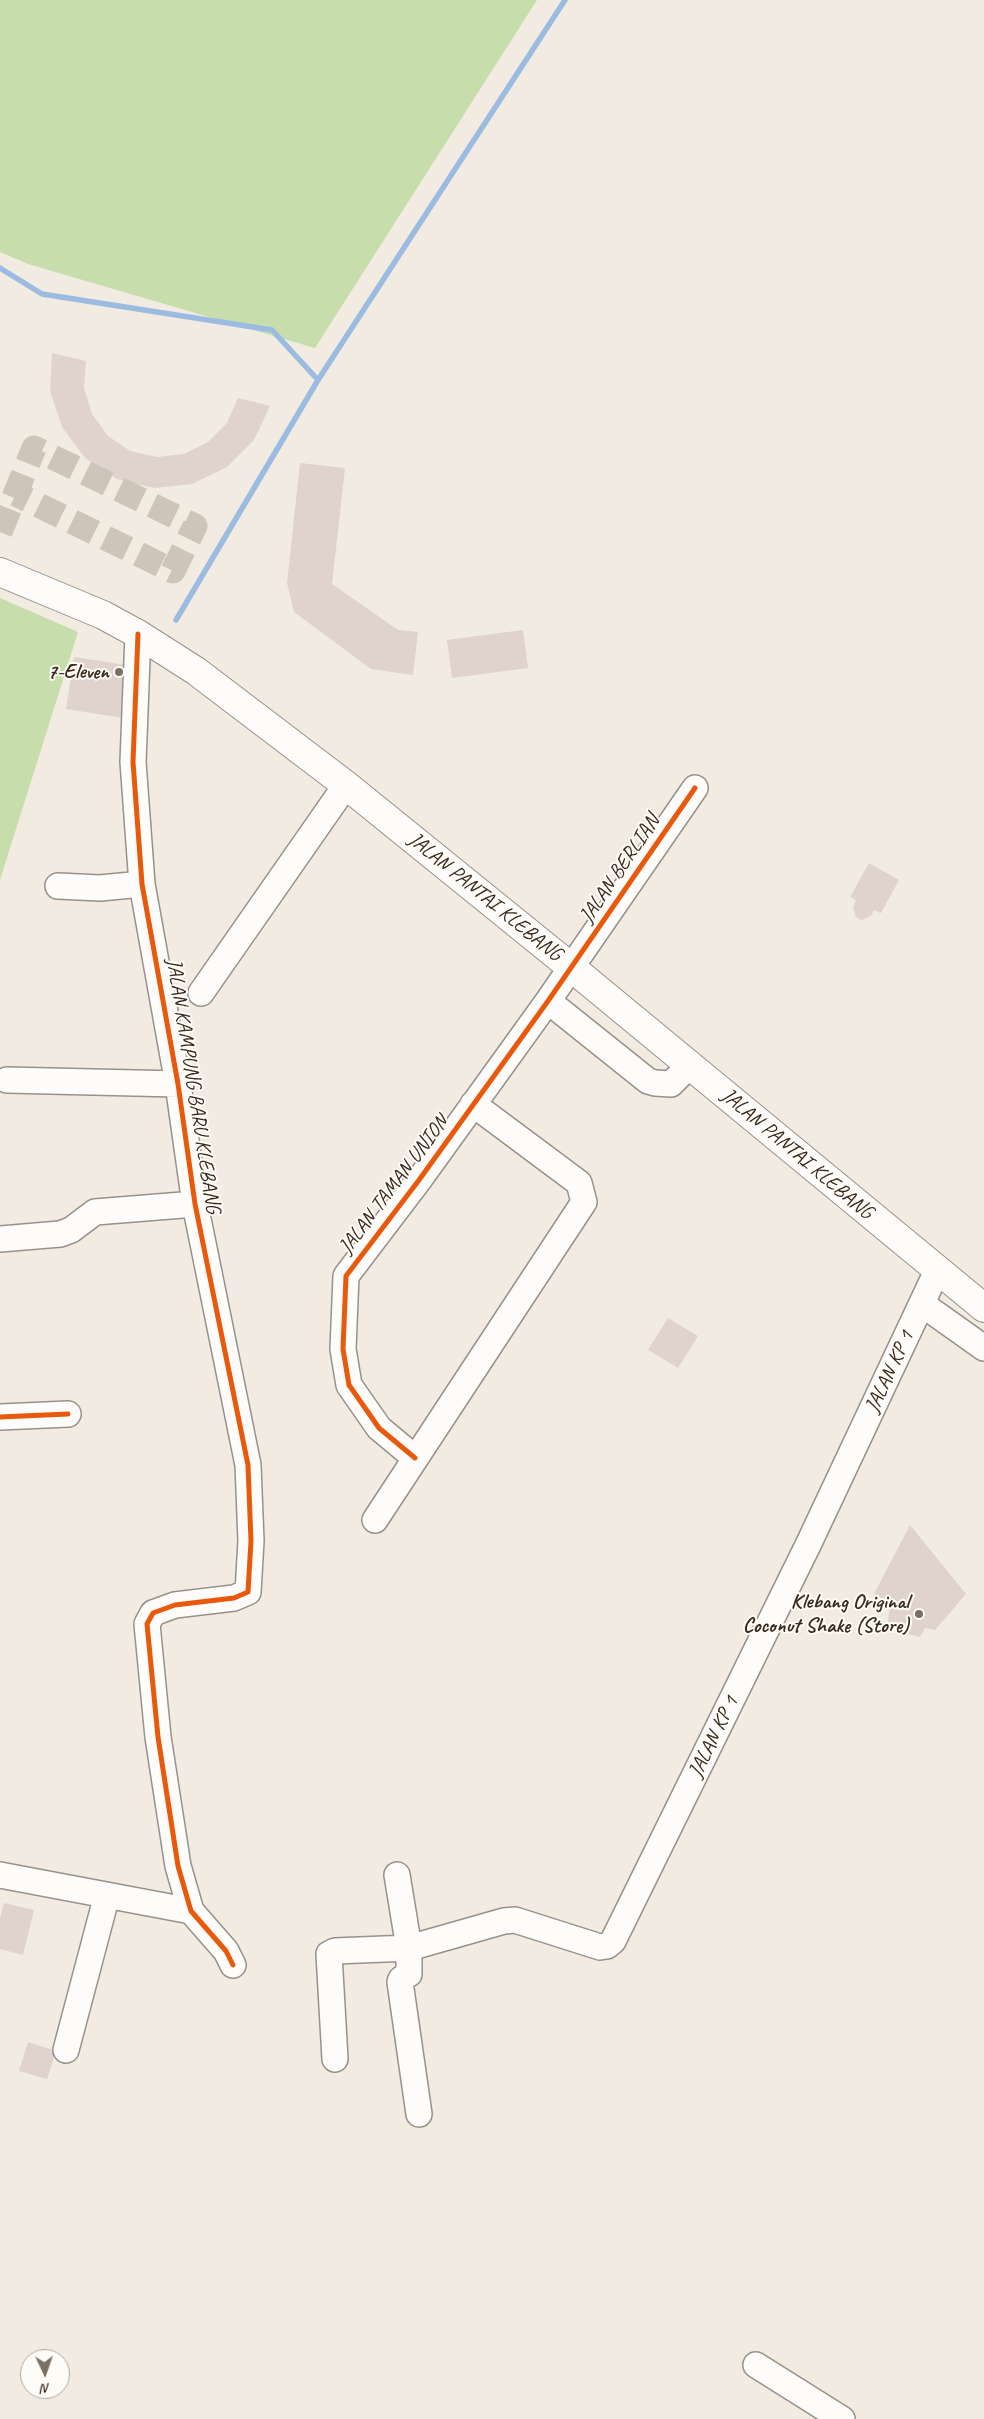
<!DOCTYPE html>
<html>
<head>
<meta charset="utf-8">
<style>
  body { margin:0 }
  #map { position:relative; width:984px; height:2419px; overflow:hidden; background:#f1ebe1; font-family:Caveat,sans-serif }
  canvas { display:block }
  .north { position:absolute; left:20px; top:2349px; width:50px; height:50px; box-sizing:border-box; background:#fdfcf7; border:1px solid #afa8a0; border-radius:50%; rotate:177deg; font-size:14px; font-weight:700; line-height:20px; text-align:center; color:#3b2a1e }
  .north::after { content:''; display:block; margin:auto; width:18px; height:22px; background:#7b6e62; clip-path:polygon(50% 0,100% 100%,50% 72%,0 100%) }
</style>
</head>
<body>
<div id="map">
<canvas width="984" height="2419"></canvas>
<div class="north">N</div>
</div>
<script>
const ctx = document.querySelector('canvas').getContext('2d');
ctx.lineJoin = 'round';
function paint(path, color) { ctx.fillStyle = color; ctx.fill(path, 'evenodd'); }
const poly = rows => new Path2D(rows.map(r => 'M' + r).join(''));
function stroke(path, color, width, dash) { ctx.strokeStyle = color; ctx.lineWidth = width; ctx.lineCap = dash ? 'butt' : 'round'; ctx.setLineDash(dash || []); ctx.stroke(path); }
function label(font, color, halo, rows, align = 'center') {
  ctx.font = font + ' Caveat,sans-serif'; ctx.lineWidth = 4; ctx.setLineDash([]); ctx.textBaseline = 'middle'; ctx.strokeStyle = halo; ctx.fillStyle = color; for (const [text, x, y, turn = 0] of rows) {
    ctx.save(); ctx.translate(x, y); ctx.rotate((+turn || 0) * Math.PI / 180); ctx.textAlign = isNaN(turn) ? turn : align; if (halo) ctx.strokeText(text, 0, 0); ctx.fillText(text, 0, 0); ctx.restore();
  }
}
paint(poly([
  [0,0,537,0,315,348,28,264,0,252],
  [0,598,78,632,0,880]
]), '#c7ddab');
stroke(poly([
  [0,268,42,294,272,330,318,380],
  [176,620,318,380,565,0]
]), '#9cbbe1', 5.5);
paint(poly([
  [52,353,86,361,84,388,92,414,108,436,130,451,157,457,184,454,208,442,227,423,238,398,270,406,254,440,227,467,192,484,154,488,117,479,85,458,62,427,50,391],
  [300,463,345,468,332,584,398,630,418,632,413,675,371,669,294,612,287,583],
  [523,630,528,668,452,678,447,640],
  [74,657,132,666,123,718,66,709],
  [869,863,899,880,881,913,874,910,871,916,862,920,856,917,853,907,856,900,850,897],
  [668,1318,698,1336,678,1368,648,1350],
  [910,1525,966,1594,935,1630,925,1628,920,1637,899,1632,900,1629,888,1622,890,1604,874,1594],
  [4,1903,34,1910,23,1955,0,1949,0,1918],
  [28,2042,56,2051,47,2079,19,2071]
]), '#e0d3cd');
stroke(poly([
  [0,532,34,448,195,526,173,571,16,494]
]), '#cdc4ba', 25, [25, 12]);
const minor = poly([
  [138,634,133,762,142,884,178,1084,195,1204,248,1465,251,1541,248,1592,234,1598,175,1605,153,1613,147,1624,158,1737,178,1866,191,1911,226,1951,233,1965],
  [58,886,100,888,142,884],
  [201,993,346,785],
  [548,1001,648,1081,655,1083,671,1084,690,1065],
  [7,1080,178,1084],
  [0,1239,60,1234,71,1230,95,1212,195,1204],
  [922,1304,984,1348],
  [0,1417,68,1414],
  [415,1458,379,1428,349,1385,343,1349,346,1276,419,1180,548,1001,695,788],
  [375,1520,584,1202,579,1183,473,1104],
  [0,1875,191,1911],
  [397,1875,409,1948,504,1921,515,1920,600,1947,607,1946,613,1941,809,1543,937,1271],
  [66,2050,107,1895],
  [335,2059,329,1954,335,1951,409,1948,409,1974,401,1979,400,1982,419,2114],
  [756,2365,842,2419]
]);
const highway = poly([
  [0,572,103,615,138,634,196,671,346,785,572,968,984,1308]
]);
stroke(minor, '#97918a', 28);
stroke(highway, '#97918a', 30);
stroke(minor, '#fdfcfa', 25);
stroke(highway, '#fdfcfa', 28);
stroke(poly([
  [138,634,133,762,142,884,178,1084,195,1204,248,1465,251,1541,248,1592,234,1598,175,1605,153,1613,147,1624,158,1737,178,1866,191,1911,226,1951,233,1965],
  [0,1417,68,1414],
  [415,1458,379,1428,349,1385,343,1349,346,1276,419,1180,548,1001,695,788]
]), '#e8590c', 5);
for (const [x, y, r, color] of [
  [119,672,5,"#7b6e62"],
  [919,1614,5,"#7b6e62"]
]) { const dot = new Path2D(); dot.arc(x, y, r, 0, 2 * Math.PI); ctx.fillStyle = color; ctx.fill(dot); stroke(dot, '#fdfcf7', 2); }
label('bold 21px', '#3b2a1e', '#fdfcf7', [
  ["7-Eleven",109,672],
  ["Klebang Original",909,1602],
  ["Coconut Shake (Store)",909,1626]
], 'right');
label('21px', '#3b2a1e', '#fdfcf7', [
  ["JALAN BERLIAN",620,869,-56],
  ["JALAN PANTAI KLEBANG",485,897,39],
  ["JALAN KAMPUNG BARU KLEBANG",193,1086,81],
  ["JALAN PANTAI KLEBANG",797,1154,40],
  ["JALAN TAMAN UNION",394,1185,-53],
  ["JALAN KP 1",890,1372,-65],
  ["JALAN KP 1",714,1737,-64]
]);
</script>
</body>
</html>
